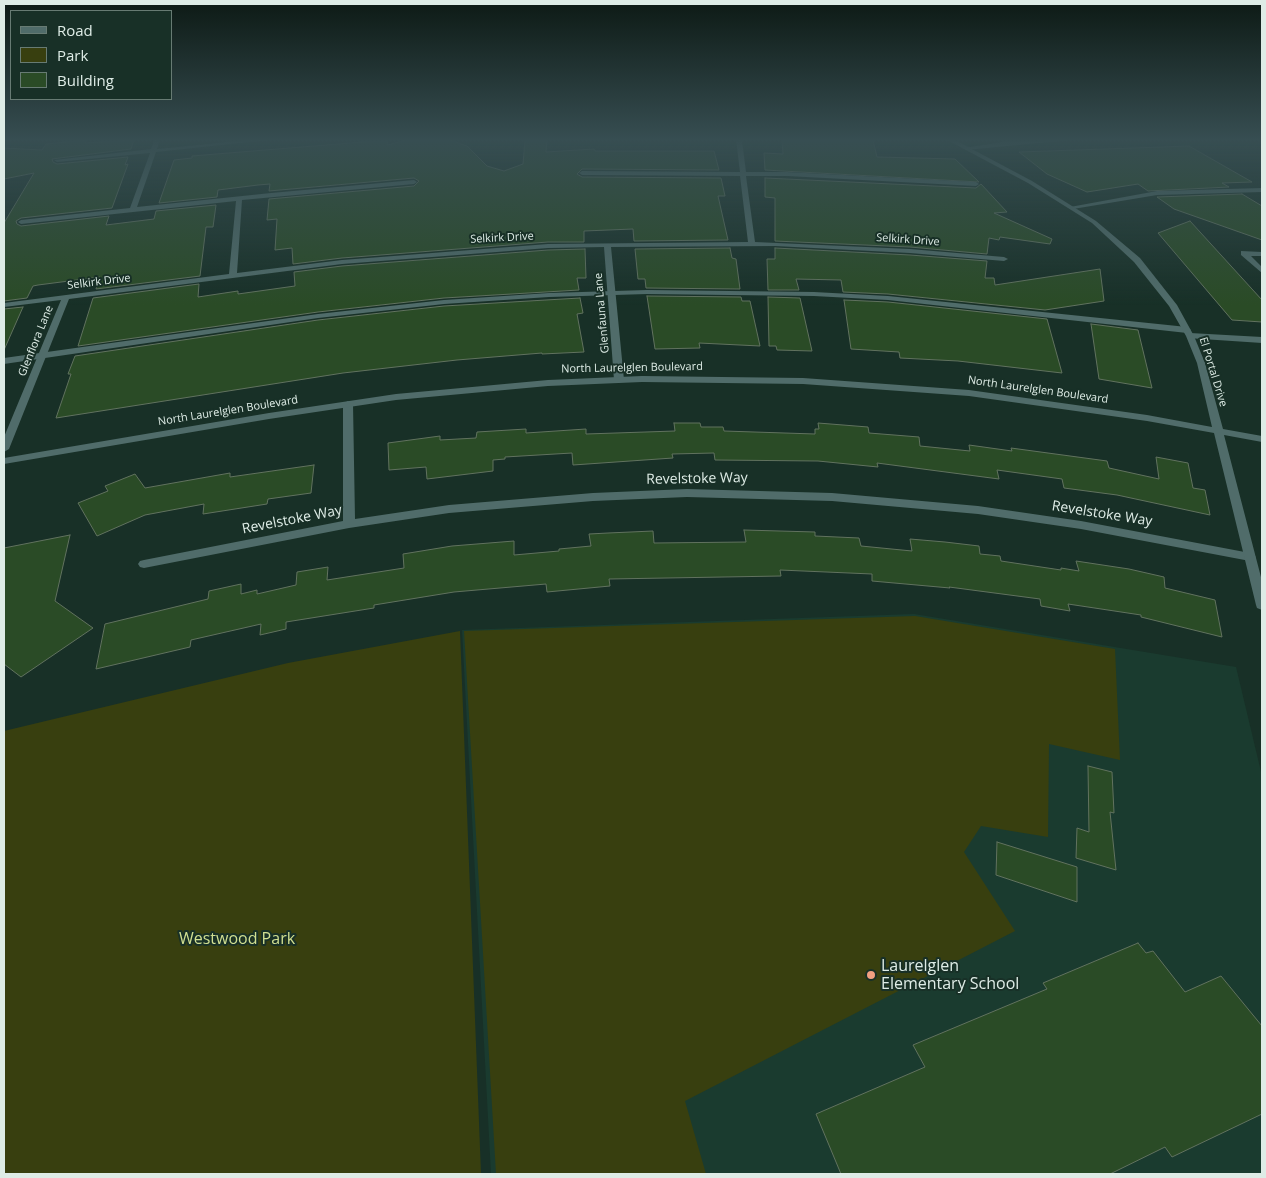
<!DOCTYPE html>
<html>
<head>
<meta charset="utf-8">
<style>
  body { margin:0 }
  #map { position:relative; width:1266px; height:1178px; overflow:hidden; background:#183027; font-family:"Open Sans",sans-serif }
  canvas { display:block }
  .frame { position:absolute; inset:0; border:5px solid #deece6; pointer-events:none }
  .legend { position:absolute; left:10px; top:10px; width:162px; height:90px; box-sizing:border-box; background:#183027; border:1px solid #677b73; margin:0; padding:6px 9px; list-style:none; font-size:15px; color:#deece6 }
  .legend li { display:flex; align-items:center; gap:10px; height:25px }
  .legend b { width:25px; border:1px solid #677b73 }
</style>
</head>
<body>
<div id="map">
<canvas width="1266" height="1178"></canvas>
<div class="frame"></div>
<ul class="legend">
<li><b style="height:6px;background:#506c6a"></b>Road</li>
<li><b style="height:14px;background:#383f0f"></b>Park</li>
<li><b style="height:14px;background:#2a4b26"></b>Building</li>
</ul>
</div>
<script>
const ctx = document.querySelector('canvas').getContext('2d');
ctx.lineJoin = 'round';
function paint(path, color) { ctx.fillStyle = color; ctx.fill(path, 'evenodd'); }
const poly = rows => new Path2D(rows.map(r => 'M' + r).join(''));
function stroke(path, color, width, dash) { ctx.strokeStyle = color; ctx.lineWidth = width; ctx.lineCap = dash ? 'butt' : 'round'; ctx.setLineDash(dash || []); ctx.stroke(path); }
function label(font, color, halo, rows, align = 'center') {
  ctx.font = font + ' "Open Sans",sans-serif'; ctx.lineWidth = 4; ctx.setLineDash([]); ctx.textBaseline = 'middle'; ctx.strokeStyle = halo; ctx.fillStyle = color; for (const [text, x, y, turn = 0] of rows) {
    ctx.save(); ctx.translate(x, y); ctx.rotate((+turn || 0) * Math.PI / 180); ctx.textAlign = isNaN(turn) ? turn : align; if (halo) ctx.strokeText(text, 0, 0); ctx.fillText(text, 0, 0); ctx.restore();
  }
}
paint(poly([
  [914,614,1236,667,1262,776,1262,1174,491,1174,462,630]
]), '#1a3b2f');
paint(poly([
  [915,616,1115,649,1120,760,1049,744,1048,837,981,826,964,852,1015,931,685,1101,706,1174,496,1174,464,631],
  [460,631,481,1174,4,1174,4,731,288,663]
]), '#383f0f');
const building = poly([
  [86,140,85,143,134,140,131,149,52,159,53,162,57,164,128,157,125,165,128,164,112,208,21,218,16,221,17,224,21,226,109,216,106,225,154,219,156,211,216,205,213,227,206,227,200,276,96,289,100,277,38,285,33,286,27,298,4,301,4,223,34,173,4,179,4,148,42,150,46,144,86,140],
  [405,140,450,140,467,146,487,166,504,171,523,164,525,140,547,140,546,152,594,149,595,151,714,151,719,170,582,169,577,174,582,177,721,178,725,196,718,196,728,240,634,241,633,229,584,231,584,242,548,242,342,258,293,264,292,248,275,250,277,219,267,220,269,199,414,186,419,181,414,178,269,191,270,184,258,185,218,190,217,197,159,203,174,160,192,158,192,156,362,142,387,141,388,145,405,140],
  [782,140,873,140,877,157,955,159,979,182,765,170,764,153,783,154,782,140],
  [1189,146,1252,182,1222,183,1229,187,1148,191,1138,184,1087,192,1047,174,1019,152,1189,146],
  [765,178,976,188,981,184,1007,212,994,213,1052,239,1050,244,1000,237,999,240,989,238,987,254,910,247,775,241,775,198,765,197,765,178],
  [1242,194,1262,206,1262,240,1174,209,1157,197,1242,194],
  [1190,221,1262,300,1262,322,1232,320,1158,233,1190,221],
  [730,248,732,258,736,259,740,289,646,288,645,279,638,279,635,249,730,248],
  [775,248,910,255,987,261,985,278,994,278,995,285,1100,269,1104,301,1045,310,888,294,843,292,841,280,796,279,799,290,768,290,767,259,775,259,775,248],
  [585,249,586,278,577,278,579,290,444,298,318,312,78,346,93,298,199,284,198,297,238,291,238,294,295,286,294,272,342,266,548,250,585,249],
  [647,296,741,297,742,301,750,301,760,346,699,343,700,348,655,349,647,296],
  [768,297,800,298,812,351,777,350,776,346,769,346,768,297],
  [580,298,583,313,577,314,584,352,542,354,542,353,457,360,343,373,56,418,71,374,68,374,75,356,318,320,444,306,580,298],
  [844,300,888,302,1047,319,1062,373,958,361,900,358,899,352,851,349,844,300],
  [23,307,4,350,4,309,23,307],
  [1091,324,1138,330,1152,388,1099,379,1091,324],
  [674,423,700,423,701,427,723,427,724,431,815,434,815,429,819,429,818,423,868,427,869,433,919,437,920,446,970,451,969,445,1012,451,1011,448,1107,461,1109,468,1159,479,1156,457,1188,463,1193,488,1205,490,1210,515,1117,495,1064,488,1062,479,997,470,999,479,877,463,878,467,818,461,715,460,714,453,672,454,673,458,573,465,572,453,505,457,505,459,493,460,493,471,427,479,426,467,389,470,388,443,440,436,440,440,476,438,477,432,526,429,526,433,586,429,586,434,675,431,674,423],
  [314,465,311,493,268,499,267,504,203,514,204,504,145,515,97,536,78,503,108,491,105,486,135,474,145,488,230,473,230,477,314,465],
  [744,530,815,532,815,536,859,538,861,546,912,551,910,539,945,542,979,546,980,554,1000,556,1001,561,1061,570,1061,568,1079,571,1076,561,1129,569,1164,577,1165,588,1215,600,1222,637,1141,617,1141,615,1068,604,1070,611,1041,606,1040,599,949,587,950,588,872,581,872,574,780,570,781,576,609,579,610,586,547,592,546,584,454,592,374,605,374,608,286,622,286,629,260,635,261,624,191,640,190,647,96,669,105,624,208,599,209,591,241,584,241,594,257,590,257,594,296,585,297,572,328,567,327,580,404,568,403,554,452,546,514,541,514,555,559,551,559,549,591,546,589,534,608,533,653,531,654,543,746,542,744,530],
  [70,535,55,601,93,628,21,677,4,664,4,548,70,535],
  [1088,766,1112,772,1114,813,1110,812,1116,870,1076,858,1077,828,1089,832,1088,766],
  [997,842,1077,867,1077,902,996,875,997,842],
  [1138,943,1146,953,1153,951,1185,992,1221,976,1262,1026,1262,1114,1172,1157,1165,1147,1110,1174,841,1174,816,1114,925,1067,913,1045,1047,989,1043,983,1138,943]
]);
paint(building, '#2a4b26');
stroke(building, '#61725f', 1);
paint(poly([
  [647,290,814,292,888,296,1187,327,1191,330,1187,333,888,300,814,296,647,294,549,297,444,304,318,318,4,364,4,358,318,314,444,300,549,293,647,290]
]), '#506c6a');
paint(poly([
  [154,140,160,140,157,149,247,140,269,140,156,152,137,207,271,193,414,180,417,182,414,184,242,200,237,273,342,260,548,244,748,242,740,176,582,175,579,173,582,171,740,172,736,140,742,140,746,172,787,172,976,182,979,184,976,186,787,176,746,176,755,242,910,249,1004,257,1008,259,1004,261,910,253,775,246,611,247,624,380,619,383,614,380,604,247,548,248,342,264,69,299,9,449,4,452,4,437,61,300,4,307,4,303,229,274,236,201,21,224,18,222,21,220,130,208,150,153,57,162,54,160,151,149,154,140],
  [1071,140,966,150,963,148,1009,141,1071,140],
  [1262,188,1262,192,1157,195,1073,209,1070,207,1157,191,1262,188],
  [1241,251,1262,252,1262,256,1251,256,1262,267,1262,273,1241,255,1241,251],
  [1190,333,1262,337,1262,343,1187,338,1187,334,1190,333],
  [348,401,353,404,355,519,449,505,593,493,687,489,832,493,978,506,1081,521,1250,553,1256,557,1250,561,1081,529,978,514,832,501,687,497,593,501,449,513,349,528,144,568,140,567,138,564,140,561,144,560,343,521,343,404,348,401]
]), '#506c6a');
paint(poly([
  [947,140,955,140,1032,181,1096,221,1140,258,1177,305,1194,336,1205,363,1223,429,1262,436,1262,442,1224,435,1262,581,1262,610,1257,608,1256,605,1214,433,1147,421,969,396,803,384,642,382,548,386,396,400,269,419,4,464,4,458,269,413,396,394,548,380,642,376,803,378,969,390,1147,415,1212,427,1197,363,1186,336,1169,306,1134,262,1092,223,1028,183,947,140]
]), '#506c6a');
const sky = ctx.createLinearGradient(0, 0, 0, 305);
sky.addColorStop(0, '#0d1a15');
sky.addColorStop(0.46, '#374e52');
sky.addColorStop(1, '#374e5200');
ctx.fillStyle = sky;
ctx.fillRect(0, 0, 1266, 305);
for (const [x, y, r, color] of [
  [871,975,5,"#f2a081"]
]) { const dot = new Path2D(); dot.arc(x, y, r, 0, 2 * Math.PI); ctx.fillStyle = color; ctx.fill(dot); stroke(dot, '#183027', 2); }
label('11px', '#deece6', '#183027', [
  ["Selkirk Drive",502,238,-3],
  ["Selkirk Drive",908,240,4],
  ["Selkirk Drive",99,282,-7],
  ["Glenfauna Lane",602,313,-95],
  ["Glenflora Lane",36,341,-68],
  ["North Laurelglen Boulevard",632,368,-1],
  ["El Portal Drive",1213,372,73],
  ["North Laurelglen Boulevard",1038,390,8],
  ["North Laurelglen Boulevard",228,411,-9]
]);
label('14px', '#deece6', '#183027', [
  ["Revelstoke Way",697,479,-1],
  ["Revelstoke Way",1102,514,9],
  ["Revelstoke Way",292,520,-11]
]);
label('16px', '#d1df91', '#183027', [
  ["Westwood Park",237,939]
]);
label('16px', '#deece6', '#183027', [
  ["Laurelglen",881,966],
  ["Elementary School",881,984]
], 'left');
</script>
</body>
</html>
